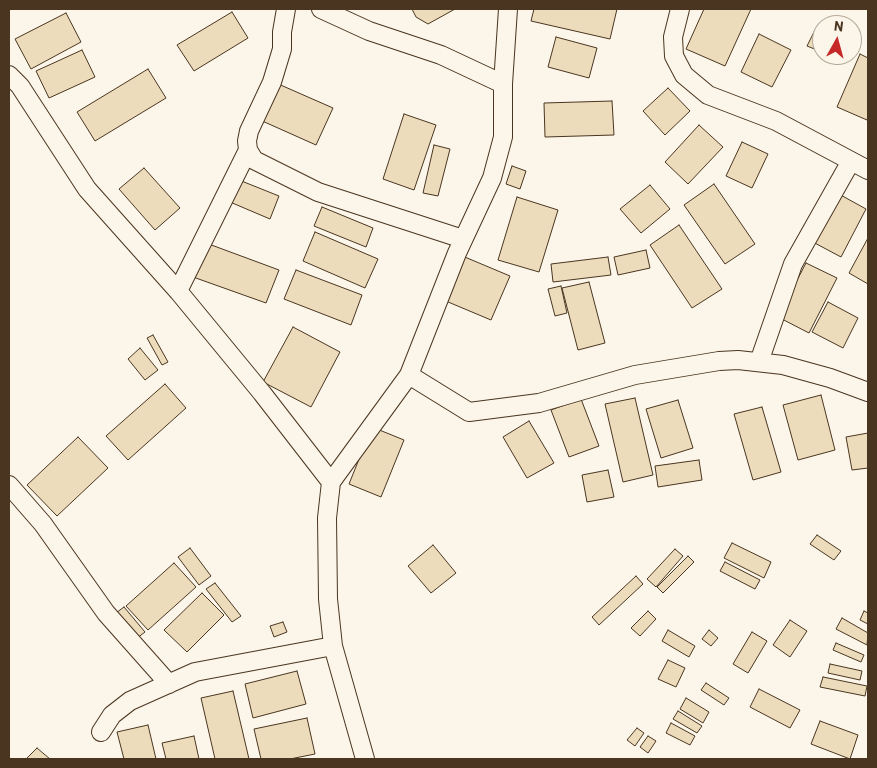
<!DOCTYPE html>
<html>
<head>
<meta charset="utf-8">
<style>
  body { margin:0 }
  #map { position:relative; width:877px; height:768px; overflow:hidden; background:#fbf6e9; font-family:Barlow,sans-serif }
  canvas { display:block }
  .frame { position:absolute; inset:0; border:10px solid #4a3520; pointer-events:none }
  .north { position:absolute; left:812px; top:15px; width:50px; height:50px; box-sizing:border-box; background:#fbf6e9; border:1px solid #b4a999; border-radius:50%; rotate:7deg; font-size:14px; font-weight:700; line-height:20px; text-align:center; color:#4a3520 }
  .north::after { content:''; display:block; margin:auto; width:18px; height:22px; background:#c62828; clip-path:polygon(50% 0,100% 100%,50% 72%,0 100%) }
</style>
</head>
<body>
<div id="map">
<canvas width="877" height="768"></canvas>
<div class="frame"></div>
<div class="north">N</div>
</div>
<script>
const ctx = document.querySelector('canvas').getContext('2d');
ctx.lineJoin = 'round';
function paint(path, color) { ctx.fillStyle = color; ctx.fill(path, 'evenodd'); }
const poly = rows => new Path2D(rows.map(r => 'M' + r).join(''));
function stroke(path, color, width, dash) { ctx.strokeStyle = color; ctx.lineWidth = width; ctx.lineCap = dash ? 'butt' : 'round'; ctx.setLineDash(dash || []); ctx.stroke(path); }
const building = poly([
  [412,9,455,9,428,24,416,17,412,9],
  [534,9,617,9,610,39,531,21,534,9],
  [704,9,751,9,725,66,686,49,704,9],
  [232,12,248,38,194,71,177,45,232,12],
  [66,13,81,42,31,69,15,39,66,13],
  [814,32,822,35,822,52,807,46,814,32],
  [759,34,791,50,772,87,741,72,759,34],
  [556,37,597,48,589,78,548,67,556,37],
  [82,50,95,77,49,98,36,71,82,50],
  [860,54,868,58,868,116,867,120,837,107,860,54],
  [148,69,166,98,95,141,77,112,148,69],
  [276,83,333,108,316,145,260,120,276,83],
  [668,88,690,111,665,135,643,111,668,88],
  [612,101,614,135,545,137,544,103,612,101],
  [404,114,436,125,414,190,383,179,404,114],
  [699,125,723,147,688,184,665,162,699,125],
  [742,142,768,154,752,188,726,176,742,142],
  [434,145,450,149,438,196,423,193,434,145],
  [512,166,526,171,520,189,506,184,512,166],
  [144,168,180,208,155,230,119,189,144,168],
  [239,180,279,196,270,219,230,202,239,180],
  [714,184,755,244,725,264,684,205,714,184],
  [650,185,670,209,641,233,620,209,650,185],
  [837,193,866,209,841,257,811,241,837,193],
  [517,197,558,210,539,272,498,260,517,197],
  [322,207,373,228,366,247,314,226,322,207],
  [679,225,722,289,692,308,650,245,679,225],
  [315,232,378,259,365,288,303,261,315,232],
  [868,238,868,284,849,273,868,238],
  [206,243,279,270,266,303,193,277,206,243],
  [646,250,650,268,618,275,614,257,646,250],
  [460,255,510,276,491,320,441,299,460,255],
  [608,257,611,275,553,282,551,264,608,257],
  [806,263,837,278,809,333,778,317,806,263],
  [296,270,362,295,351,325,284,299,296,270],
  [589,282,605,343,578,350,562,288,589,282],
  [561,286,567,313,555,316,548,289,561,286],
  [828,302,858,318,843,348,812,332,828,302],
  [293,327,340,352,311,407,263,382,293,327],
  [153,335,168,362,162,365,147,338,153,335],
  [140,348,158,370,145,380,128,359,140,348],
  [165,384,186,408,128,460,106,436,165,384],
  [821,395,835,450,798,460,783,405,821,395],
  [635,398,653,475,623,482,605,404,635,398],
  [581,399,599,446,569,457,551,410,581,399],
  [678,400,693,448,661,458,646,409,678,400],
  [762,407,781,472,753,480,734,414,762,407],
  [529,421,554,463,527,478,503,437,529,421],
  [372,427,404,440,381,497,349,484,372,427],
  [868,433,868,468,852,470,846,437,868,433],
  [78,437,108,468,57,516,27,485,78,437],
  [699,460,702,480,658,487,655,466,699,460],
  [608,470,614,497,587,502,582,475,608,470],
  [817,535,841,551,834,560,810,544,817,535],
  [732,543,771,562,764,578,724,558,732,543],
  [433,545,456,573,431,593,408,566,433,545],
  [190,548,211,576,199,585,178,557,190,548],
  [675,549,683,556,656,587,647,579,675,549],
  [688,556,694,562,663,593,657,587,688,556],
  [725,562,760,580,755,589,720,571,725,562],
  [174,563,196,587,148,630,126,606,174,563],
  [636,576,643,584,599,625,592,617,636,576],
  [215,583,241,616,232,622,206,589,215,583],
  [202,593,224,615,187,652,164,630,202,593],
  [124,607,145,632,132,642,112,616,124,607],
  [648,611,656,619,640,636,631,628,648,611],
  [864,611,868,613,868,624,860,620,864,611],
  [842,618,868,633,867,645,836,629,842,618],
  [790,620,807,631,790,657,773,645,790,620],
  [283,622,287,632,274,637,270,626,283,622],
  [668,630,695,646,689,657,662,641,668,630],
  [709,630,718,638,711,646,702,639,709,630],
  [752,632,767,641,748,673,733,664,752,632],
  [836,643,864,655,861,662,833,650,836,643],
  [668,660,685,668,676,687,658,679,668,660],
  [830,664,862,671,860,680,828,673,830,664],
  [297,671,306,704,253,718,245,684,297,671],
  [823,677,867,686,865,696,820,687,823,677],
  [706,683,729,698,724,705,701,690,706,683],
  [759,689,800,710,790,728,750,707,759,689],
  [233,691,249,759,215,759,201,698,233,691],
  [686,698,709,712,703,723,680,709,686,698],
  [678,711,702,726,697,733,673,719,678,711],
  [307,718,315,754,290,759,261,759,254,729,307,718],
  [820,721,858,735,850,759,811,744,820,721],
  [671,723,695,736,690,745,666,733,671,723],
  [148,725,156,759,124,759,117,732,148,725],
  [637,728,644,733,635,746,627,740,637,728],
  [194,736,199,759,166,759,162,743,194,736],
  [648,736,656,741,648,753,640,747,648,736],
  [37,748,50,759,26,759,37,748]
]);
paint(building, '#ecdcbc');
stroke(building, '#4a3520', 1);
const minor = poly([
  [286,9,282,32,282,49,272,82,249,131,247,141,248,150,254,160,318,192,463,239],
  [321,9,369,31,441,55,503,84],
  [680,9,673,37,674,56,684,75,708,95,776,121,868,170],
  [9,75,20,86,87,189,178,291,262,393,331,482],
  [178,291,248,150],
  [759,362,793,264,851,161],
  [409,375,469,412,539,403,635,375,719,361,738,360,783,365,830,378,868,392],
  [9,485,43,524,106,613,169,684],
  [101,732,112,715,130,701,195,672,333,646],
  [365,759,333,646,328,599,327,518,331,482,409,375,457,253,492,178,503,137,503,84,508,9]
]);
stroke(minor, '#4a3520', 20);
stroke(minor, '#fbf6e9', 18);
</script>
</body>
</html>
